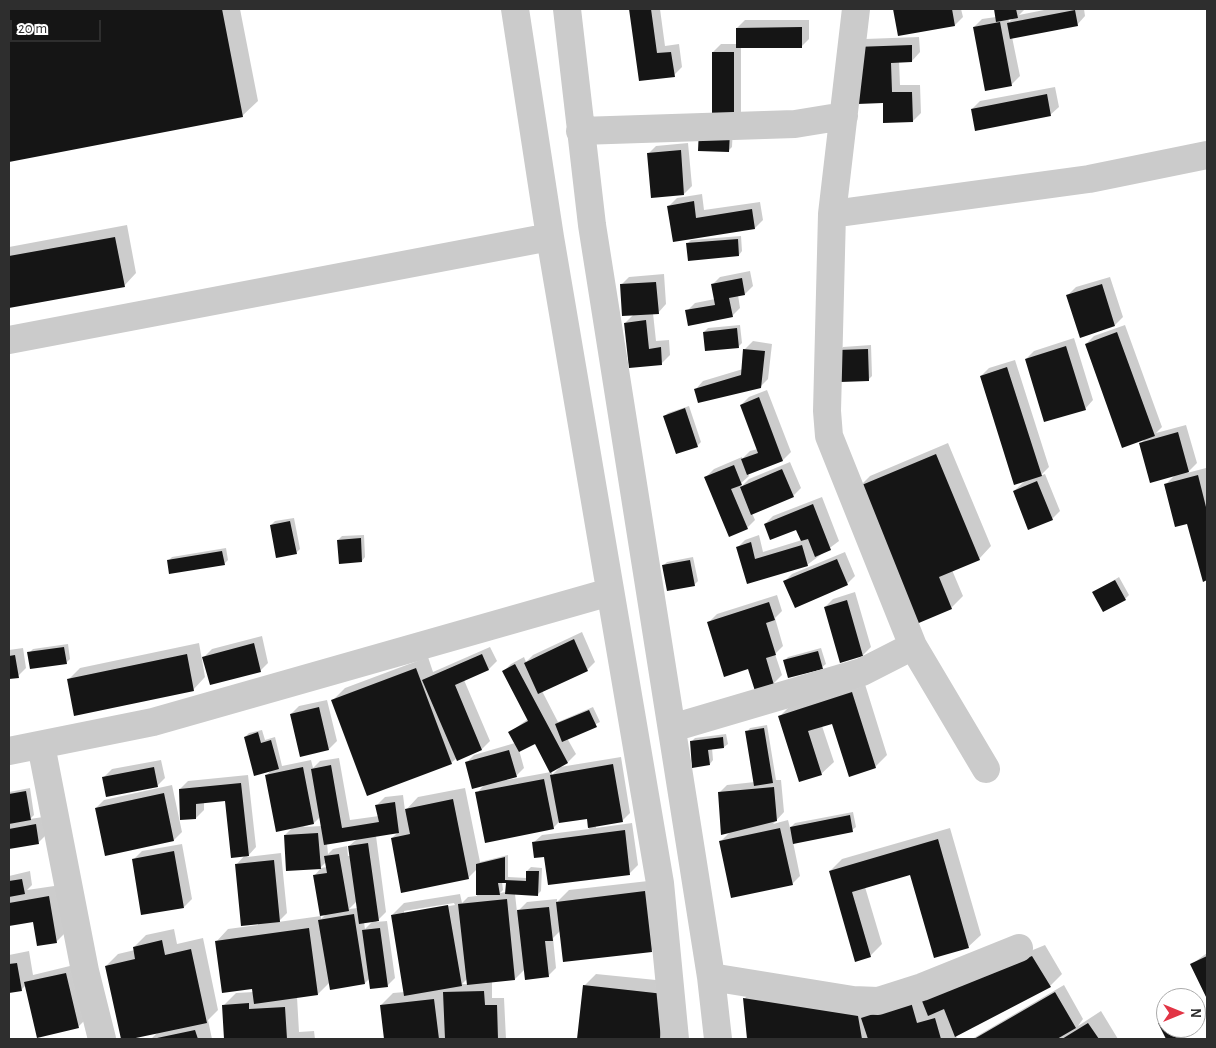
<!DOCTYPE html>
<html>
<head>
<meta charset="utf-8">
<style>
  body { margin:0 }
  #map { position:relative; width:1216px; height:1048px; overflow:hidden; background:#fff; font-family:"Alegreya Sans",sans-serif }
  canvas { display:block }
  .frame { position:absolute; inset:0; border:10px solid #2e2e2e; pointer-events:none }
  .north { position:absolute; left:1156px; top:988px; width:50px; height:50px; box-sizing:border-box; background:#fff; border:1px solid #ababab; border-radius:50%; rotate:90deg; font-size:14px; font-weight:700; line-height:20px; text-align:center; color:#2e2e2e }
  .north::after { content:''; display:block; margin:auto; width:18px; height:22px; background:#e23445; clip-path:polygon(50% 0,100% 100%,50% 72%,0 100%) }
  .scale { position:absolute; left:10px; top:20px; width:91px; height:22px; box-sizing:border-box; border:2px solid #2e2e2e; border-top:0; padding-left:6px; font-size:15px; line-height:18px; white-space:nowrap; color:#2e2e2e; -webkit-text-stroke:4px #fff; paint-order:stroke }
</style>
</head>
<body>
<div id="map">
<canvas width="1216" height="1048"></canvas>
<div class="frame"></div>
<div class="north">N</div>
<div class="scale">20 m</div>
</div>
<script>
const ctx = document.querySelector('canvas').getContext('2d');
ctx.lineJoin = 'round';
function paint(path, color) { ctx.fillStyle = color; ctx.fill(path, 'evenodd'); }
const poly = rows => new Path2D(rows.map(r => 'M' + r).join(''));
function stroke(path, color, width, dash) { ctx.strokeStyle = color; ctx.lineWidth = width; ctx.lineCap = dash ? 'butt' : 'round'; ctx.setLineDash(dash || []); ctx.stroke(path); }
paint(poly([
  [9,9,240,9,258,101,242,116,9,161],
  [631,9,660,9,665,46,679,44,682,67,674,75,640,80],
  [895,9,961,9,963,17,955,25,899,35],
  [995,9,1025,9,1019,15,1049,9,1084,9,1085,16,1077,25,1012,37,1020,76,1012,84,986,89,974,27,982,19,996,17],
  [1014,17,1009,22,1008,18],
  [745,20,809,20,809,39,801,47,741,47,741,113,733,121,713,52,721,44,737,44,737,28],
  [919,37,920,52,912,61,899,61,900,85,920,85,921,113,913,121,884,101,858,102,865,39],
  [1055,87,1059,107,1050,115,972,109,980,101],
  [733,127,732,147,728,151,700,129],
  [688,143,692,186,684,194,648,154,656,146],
  [702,194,704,210,760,202,763,220,755,228,674,240,669,206,677,198],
  [127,225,136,273,124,286,9,306,9,247],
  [741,236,742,251,739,255,687,244,691,240],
  [750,271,753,286,745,294,738,295,740,308,732,316,687,311,695,303,715,299,712,285,720,277],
  [664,274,666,304,658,313,653,313,656,341,669,340,670,355,662,363,625,323,634,314,621,285,629,277],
  [1110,277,1123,317,1115,325,1068,295,1076,287],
  [740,325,742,343,738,347,704,332,708,328],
  [1125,325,1162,427,1156,433,1186,425,1197,463,1187,473,1206,468,1207,579,1204,580,1188,522,1165,485,1175,475,1140,444,1146,438,1086,344,1094,336],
  [1074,338,1093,400,1085,409,1026,359,1034,351],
  [753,341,772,344,768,379,760,387,695,390,703,381,743,369,744,350],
  [871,345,872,376,868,380,840,350,843,347],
  [1015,360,1049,467,1040,476,1045,474,1060,511,1052,519,1014,491,1026,480,981,376,989,368],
  [767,390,791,452,783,460,748,473,749,476,740,484,741,487,749,479,790,462,801,488,793,496,752,513,755,520,747,528,706,477,714,469,742,457,742,459,750,451,758,449,741,405,749,397],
  [689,406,701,442,697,446,664,417,668,413],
  [948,443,991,546,979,559,952,570,963,596,951,608,858,488,870,476],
  [822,497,839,541,807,565,748,583,737,548,745,540,759,535,763,552,802,540,797,528,765,524,773,516],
  [294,518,300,549,296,553,271,525,275,521],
  [364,535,365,557,362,561,338,540,342,536],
  [226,548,228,560,224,564,169,560,172,557],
  [845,552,855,576,847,584,784,582,792,574],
  [693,557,698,581,694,585,663,566,667,562],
  [1119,577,1129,595,1125,599,1093,593],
  [855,592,871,647,863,655,825,607,833,599],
  [777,595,782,611,775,618,783,646,775,654,782,675,774,683,756,689,749,667,709,622,717,614],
  [582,632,595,662,587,670,542,691,558,722,593,707,600,722,567,738,576,754,568,762,552,771,552,775,560,767,621,757,630,813,622,821,596,825,596,828,632,823,638,865,630,873,545,856,533,843,542,835,589,829,588,817,559,822,553,828,477,793,485,784,466,763,474,755,515,743,510,732,528,719,503,672,511,664,524,657,526,662,533,655],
  [535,742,551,772,507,780,507,778,516,776,524,768,519,750],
  [262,636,268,663,260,671,204,657,212,649],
  [199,643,205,677,193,690,68,680,80,668],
  [68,644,70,659,66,663,29,653,33,649],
  [490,647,497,661,489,669,464,680,490,741,482,749,457,758,451,763,333,700,345,688,428,657,433,672],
  [23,648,26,668,18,676,9,678,9,650],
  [821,648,826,664,822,667,784,661,788,657],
  [864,681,887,755,875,767,833,722,822,726,834,762,821,774,780,716,792,704],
  [327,700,337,741,329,749,291,714,299,706],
  [767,725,776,780,781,780,784,812,773,824,788,820,790,828,795,823,853,812,856,827,852,830,793,842,800,876,792,884,721,841,731,831,719,793,727,785,755,782,747,732,750,728],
  [262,730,265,740,275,737,282,766,311,760,313,768,320,761,339,758,350,820,379,816,377,805,385,797,403,795,405,811,418,797,465,788,480,862,508,855,508,877,527,878,527,871,531,867,542,868,541,891,537,895,515,894,517,912,527,902,557,899,557,902,569,890,657,880,664,938,652,950,560,931,553,938,556,968,548,976,525,969,515,979,492,981,492,998,504,998,506,1039,385,1039,381,1005,393,993,405,992,392,915,404,903,460,894,462,903,468,897,477,896,477,869,468,878,392,838,398,832,376,836,386,912,376,922,387,921,395,978,387,986,370,978,365,983,330,982,318,994,297,997,299,1032,314,1031,315,1039,225,1039,224,1005,236,993,254,992,253,987,216,942,228,929,258,925,258,923,236,865,245,855,226,800,204,802,204,810,196,818,180,789,188,781,248,775,256,847,247,857,281,853,287,913,278,922,321,916,321,919,327,913,314,876,321,868,327,867,326,862,320,868,285,835,293,827,266,776,271,770,245,737,249,733],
  [320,817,322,826,303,827,314,823],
  [357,839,349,846,351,856,348,856,347,846,333,849,328,854,327,843],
  [502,882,507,882,506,892,500,893,503,890],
  [357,901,358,908,349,909],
  [454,903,455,905,404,914,404,911],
  [373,921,365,929,364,922],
  [468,978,468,984,462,984],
  [726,734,728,744,724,747,712,748,713,760,710,764,691,742,695,738],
  [161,760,165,778,157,786,104,777,112,769],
  [172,785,182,832,174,840,106,855,96,808,104,800],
  [30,788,34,815,30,819,43,817,47,834,39,842,9,848,9,792],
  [950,828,981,935,968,947,910,874,865,887,882,944,870,956,830,871,842,859],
  [182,844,192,899,184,907,134,859,142,851],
  [30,871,32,885,27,890,61,885,68,930,56,942,34,921,9,925,9,876],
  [174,929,177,944,203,938,218,1010,208,1020,212,1039,151,1039,158,1032,122,1039,106,966,118,954,135,950,134,947,146,935],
  [1045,945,1062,974,1050,986,956,1035,957,1039,748,1039,744,999,756,987,936,990],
  [29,951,33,975,74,965,86,1019,78,1027,26,985,21,990,9,992,9,955],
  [1207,953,1207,996,1192,964],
  [596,974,676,982,670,1039,578,1039,584,986],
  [1064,985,1083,1019,1078,1026,1101,1011,1118,1039,972,1039],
  [1166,1018,1166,1028,1181,1028,1186,1039,1167,1039,1160,1023]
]), '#0003');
paint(poly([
  [9,9,222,9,243,117,9,162],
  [629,9,651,9,657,53,671,52,675,77,639,81],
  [893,9,952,9,955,26,898,36],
  [994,9,1016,9,1018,18,996,22],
  [1075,10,1078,26,1010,39,1007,23],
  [1000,22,1012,86,985,91,973,27],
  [802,27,802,48,736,48,736,28],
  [912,45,912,62,891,63,892,92,912,92,913,122,883,123,883,103,857,104,855,47],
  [712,52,734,52,734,122,712,122],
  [1047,94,1051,116,975,131,971,109],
  [699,129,730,131,729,152,698,151],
  [681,150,684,195,651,198,647,153],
  [694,201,696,218,752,209,755,229,673,242,667,206],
  [115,237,125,287,9,308,9,256],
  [738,239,739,256,688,261,686,243],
  [742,278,745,295,729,298,733,317,688,326,685,310,715,305,711,284],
  [656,282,659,314,622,316,620,284],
  [1102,284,1115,326,1080,338,1066,295],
  [646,320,649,349,661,347,662,365,629,368,624,323],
  [737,328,739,348,705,351,703,332],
  [1117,332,1155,436,1122,448,1085,344],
  [1066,346,1086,410,1044,422,1025,359],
  [743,349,765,351,761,388,698,403,694,389,741,375],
  [868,349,869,381,840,382,838,350],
  [1007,367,1042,476,1014,485,980,376],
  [759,397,783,461,747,475,741,459,758,453,740,405],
  [685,408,698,447,676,454,663,416],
  [1178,432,1189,472,1150,483,1139,443],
  [936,454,980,560,939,577,952,609,914,625,857,487],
  [734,465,742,485,731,489,748,529,729,537,704,477],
  [782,469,794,497,751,515,740,487],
  [1198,475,1207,511,1207,580,1203,582,1187,524,1175,527,1164,484],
  [1037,481,1053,520,1028,530,1013,491],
  [813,504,831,550,815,557,808,539,801,541,796,530,770,540,764,524],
  [290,521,297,554,276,558,270,525],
  [361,538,362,562,339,564,337,540],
  [751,542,755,559,802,545,808,566,747,584,736,547],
  [222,551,225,565,169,574,167,560],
  [837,559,848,585,795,608,783,581],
  [690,560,695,586,667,591,662,565],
  [1115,580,1126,600,1103,612,1092,592],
  [847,600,863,656,840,663,824,607],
  [769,602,775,620,766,623,776,655,766,658,774,685,755,691,748,669,724,677,707,622],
  [574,639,588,671,538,694,524,663],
  [254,643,261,672,210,685,202,657],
  [64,647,67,664,30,669,27,652],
  [818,651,823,669,788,678,783,660],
  [187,654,194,691,74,716,67,679],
  [482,654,489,670,455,685,482,750,457,761,422,680],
  [15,655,19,678,9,679,9,656],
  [515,664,568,763,550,773,535,744,519,752,508,732,528,721,502,671],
  [416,668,452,764,367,796,331,700],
  [852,692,876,768,849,777,832,724,808,731,822,775,799,782,778,716],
  [319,707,329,750,300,757,290,714],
  [589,710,597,727,562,742,555,724],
  [764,728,773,783,754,786,745,731],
  [258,732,261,743,271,740,279,769,254,776,244,737],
  [723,737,724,748,708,750,710,765,692,768,690,741],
  [509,750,517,777,472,789,465,762],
  [613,764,623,822,588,828,587,819,559,823,550,775],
  [331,765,342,828,379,822,375,805,395,802,399,833,324,845,311,769],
  [154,767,158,787,106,797,102,777],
  [303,767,314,824,276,832,265,775],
  [544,779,554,829,485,843,475,792],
  [241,783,249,856,231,858,225,801,196,804,196,819,180,820,179,789],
  [774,787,777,821,721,835,718,792],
  [26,791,31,820,9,824,9,794],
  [164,793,174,841,105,856,95,808],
  [453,799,469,879,401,893,391,838,410,834,405,809],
  [850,815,853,832,793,844,790,827],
  [36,824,39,844,9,849,9,829],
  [780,828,793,885,731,898,719,841],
  [625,830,630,875,548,885,544,857,534,858,532,842],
  [318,833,321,869,286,871,284,835],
  [938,839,969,948,934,958,910,875,852,892,871,957,855,962,829,871],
  [368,843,379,921,359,924,348,846],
  [174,851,184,908,141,915,132,859],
  [339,854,349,911,320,916,313,875,327,873,324,856],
  [505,857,505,880,526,881,526,871,539,871,538,896,505,894,506,883,498,883,500,895,476,895,476,864],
  [274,860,280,922,241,926,235,864],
  [22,879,25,894,9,897,9,881],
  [645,891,652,952,563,962,556,902],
  [49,896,57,943,37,946,33,922,9,926,9,903],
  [507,899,515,980,467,985,458,904],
  [448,905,462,986,404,996,391,915],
  [549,907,553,941,545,941,549,977,525,980,517,910],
  [354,914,365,984,330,990,318,920],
  [309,928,318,995,254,1004,252,989,222,993,215,941],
  [380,928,388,987,370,989,362,930],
  [162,940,165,955,191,949,207,1023,131,1039,121,1039,105,966,135,959,133,947],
  [1032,956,1051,987,955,1037,944,1009,928,1016,922,1001],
  [1207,956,1207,999,1190,964],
  [17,963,22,991,9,993,9,964],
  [66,973,79,1028,37,1038,24,982],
  [583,985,664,994,660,1039,577,1039],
  [484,991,485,1005,497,1005,498,1039,445,1039,443,992],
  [1055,992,1076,1028,1057,1039,974,1039],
  [743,998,858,1016,862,1039,747,1039],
  [434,999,439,1039,384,1039,380,1005],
  [911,1002,917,1023,935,1018,941,1039,868,1039,861,1018],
  [249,1003,249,1009,285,1007,287,1039,224,1039,222,1005],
  [1166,1019,1166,1028,1176,1028,1181,1039,1166,1039,1158,1023],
  [1088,1023,1099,1039,1062,1039],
  [195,1030,198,1039,157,1039,157,1038]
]), '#151515');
stroke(poly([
  [515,9,550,237,660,883,675,1039],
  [567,9,592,225,711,977,718,1039],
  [856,9,832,214,827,411,829,436,913,646,986,769],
  [580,131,795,124,844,116],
  [832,214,1089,179,1207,155],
  [9,340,550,237],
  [672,728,862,672,913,646],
  [41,745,85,971,102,1039],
  [9,751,153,722,610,592],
  [711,977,853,1000,878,1001,922,987,1019,948]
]), '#cbcbcb', 28);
</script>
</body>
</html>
